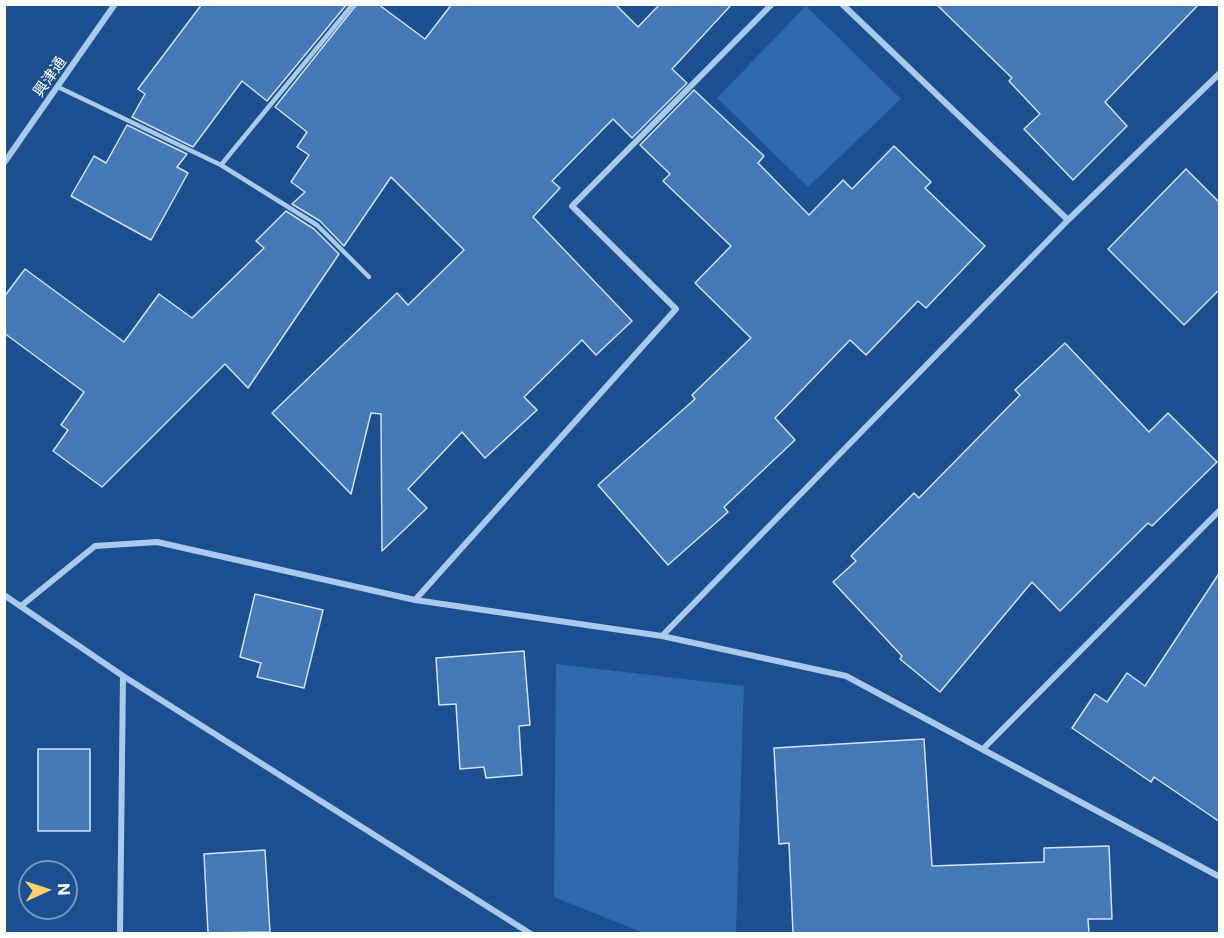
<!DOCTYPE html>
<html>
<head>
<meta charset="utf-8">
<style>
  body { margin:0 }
  #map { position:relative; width:1224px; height:938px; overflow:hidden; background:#1b4f8f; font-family:Inter,sans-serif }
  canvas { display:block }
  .frame { position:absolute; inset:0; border:6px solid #fff; pointer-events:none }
  .north { position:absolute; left:18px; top:860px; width:60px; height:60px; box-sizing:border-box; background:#1b4f8f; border:2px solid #7695bc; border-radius:50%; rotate:87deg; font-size:16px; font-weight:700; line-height:24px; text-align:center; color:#fff }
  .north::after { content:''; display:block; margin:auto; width:21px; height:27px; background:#ffd166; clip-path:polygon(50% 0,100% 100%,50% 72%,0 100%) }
</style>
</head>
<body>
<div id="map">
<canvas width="1224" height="938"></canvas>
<div class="frame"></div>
<div class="north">N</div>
</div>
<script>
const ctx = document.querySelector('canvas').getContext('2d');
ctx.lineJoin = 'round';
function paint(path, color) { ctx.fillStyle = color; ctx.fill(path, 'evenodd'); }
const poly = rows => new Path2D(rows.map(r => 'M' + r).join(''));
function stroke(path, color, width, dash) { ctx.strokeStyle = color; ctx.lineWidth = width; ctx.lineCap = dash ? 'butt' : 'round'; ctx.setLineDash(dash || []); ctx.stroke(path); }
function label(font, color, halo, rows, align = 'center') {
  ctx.font = font + ' Inter,"Noto Sans JP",sans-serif'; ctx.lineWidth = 5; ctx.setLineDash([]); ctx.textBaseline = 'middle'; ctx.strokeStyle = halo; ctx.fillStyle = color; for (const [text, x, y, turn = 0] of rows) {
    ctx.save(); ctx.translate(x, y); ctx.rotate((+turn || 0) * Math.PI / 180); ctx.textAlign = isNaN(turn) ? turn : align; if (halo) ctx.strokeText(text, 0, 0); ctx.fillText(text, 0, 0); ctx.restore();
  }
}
paint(poly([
  [806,6,901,99,808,187,717,98],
  [556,664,744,686,736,933,644,933,554,897]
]), '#2e69ad');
const building = poly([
  [202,4,347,4,267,101,242,81,193,147,132,117,145,94,138,89,202,4],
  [357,4,378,4,425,39,452,4,615,4,638,27,660,4,732,4,672,69,687,83,632,138,613,119,552,181,560,188,533,217,632,321,596,355,582,340,524,397,537,410,485,458,462,432,408,489,427,508,382,551,381,414,371,413,351,494,272,413,397,293,408,305,464,250,391,177,344,246,320,221,292,204,305,192,291,182,309,155,297,147,307,132,275,107,357,4],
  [936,4,1199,4,1105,102,1127,126,1073,180,1024,129,1040,114,1009,81,1012,78,936,4],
  [694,90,764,156,758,163,809,215,843,180,852,189,894,146,931,182,925,188,985,246,926,308,918,301,866,355,850,340,775,418,795,440,724,507,728,512,668,565,598,485,695,399,692,395,751,338,695,283,731,246,663,181,670,174,640,145,694,90],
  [127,125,187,154,177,167,188,173,151,240,71,196,94,156,106,163,127,125],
  [1186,169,1220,203,1220,289,1184,325,1108,249,1186,169],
  [286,211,314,229,339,254,248,388,225,364,102,487,53,451,68,430,61,425,84,392,4,333,4,297,25,269,124,342,159,294,192,318,264,248,256,241,286,211],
  [1065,343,1149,432,1168,413,1217,462,1152,526,1148,523,1060,611,1032,582,940,692,900,659,902,656,833,582,856,561,851,556,914,493,919,498,1020,395,1015,390,1065,343],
  [1220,572,1220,822,1154,777,1151,782,1072,728,1095,694,1107,702,1127,673,1145,686,1220,572],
  [255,594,323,610,304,688,257,677,261,663,240,657,255,594],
  [524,651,530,725,519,726,522,775,486,778,484,767,460,769,456,704,439,705,436,658,524,651],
  [924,739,932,866,1044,862,1044,848,1109,846,1112,919,1088,919,1089,933,793,933,789,843,779,844,774,748,924,739],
  [38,749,90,749,90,831,38,831,38,749],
  [265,850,270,932,208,933,204,854,265,850]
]);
paint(building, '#4478b7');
stroke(building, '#cfe3fa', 1.5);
stroke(poly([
  [58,87,221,165,353,4],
  [221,165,317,225,369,277]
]), '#a9c9ee', 4.5);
stroke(poly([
  [842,4,1068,220],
  [4,163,115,4],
  [4,595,123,676,531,934],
  [415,600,676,309,572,206,772,4],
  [21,606,95,546,157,542,415,600,662,636,846,676,1220,877],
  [662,636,1068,220,1220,73],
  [983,749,1220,510],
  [120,934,123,676]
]), '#a9c9ee', 6);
label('15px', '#fff', '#1b4f8f', [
  ["興津通",50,77,-55]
]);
</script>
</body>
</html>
